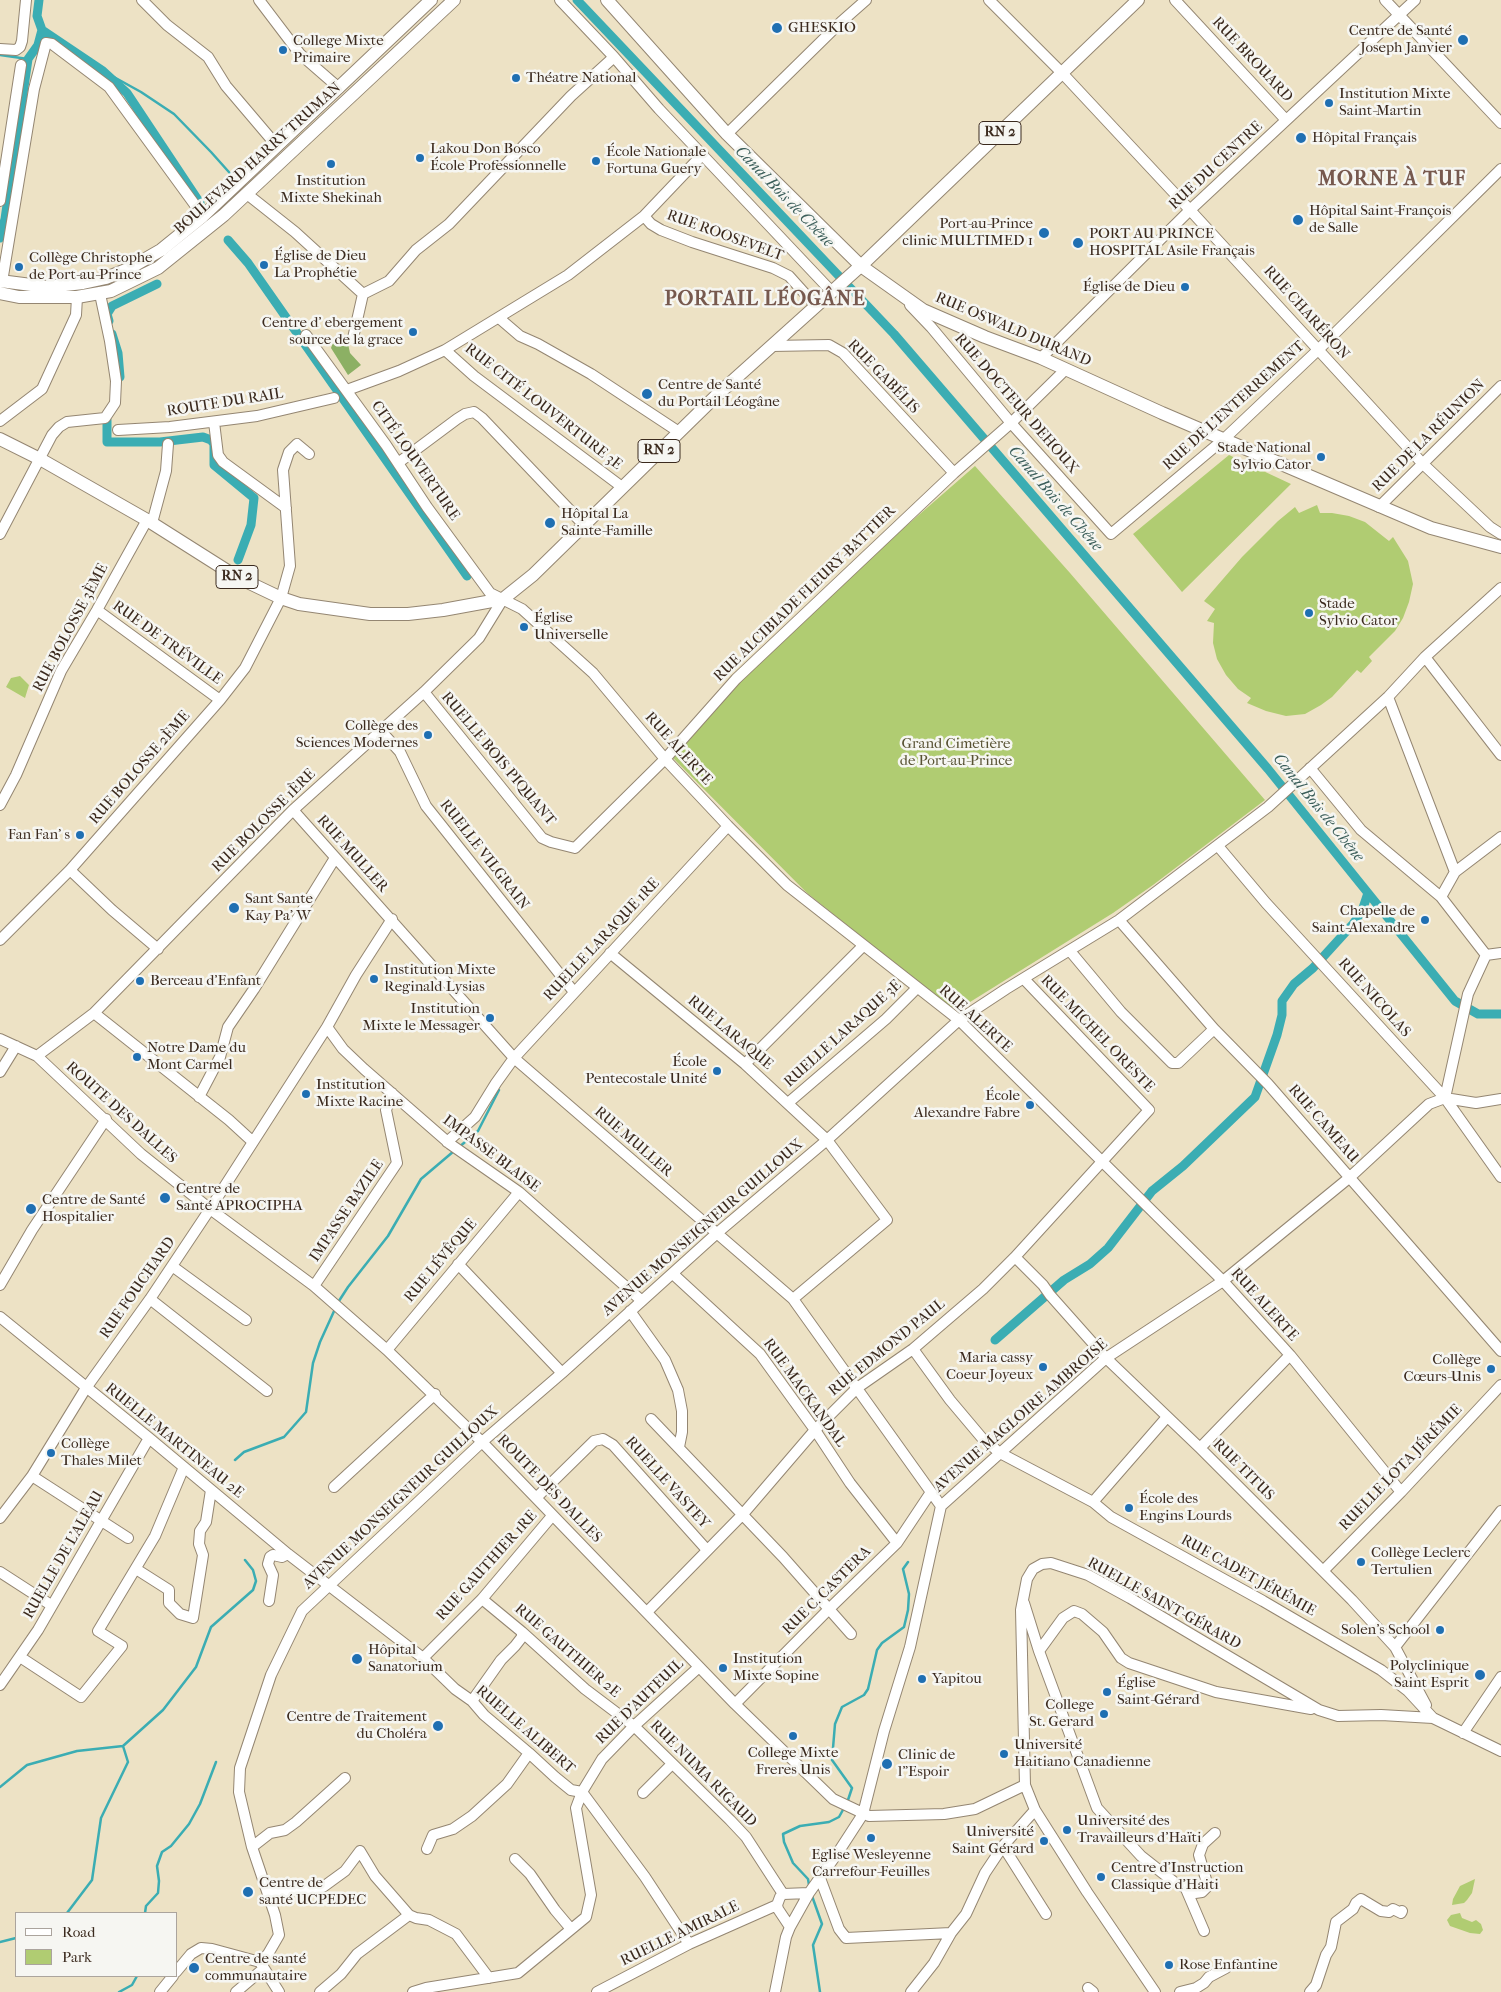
<!DOCTYPE html>
<html>
<head>
<meta charset="utf-8">
<style>
  body { margin:0 }
  #map { position:relative; width:1501px; height:1992px; overflow:hidden; background:#ede2c5; font-family:"IM FELL French Canon",serif }
  canvas { display:block }
  .legend { position:absolute; left:15px; top:1912px; width:162px; height:65px; box-sizing:border-box; background:#f6f6f2; border:1px solid #aba49d; margin:0; padding:6px 9px; list-style:none; font-size:15px; color:#3b2a1e }
  .legend li { display:flex; align-items:center; gap:10px; height:25px }
  .legend b { width:25px; border:1px solid #aba49d }
</style>
</head>
<body>
<div id="map">
<canvas width="1501" height="1992"></canvas>
<ul class="legend">
<li><b style="height:6px;background:#fff"></b>Road</li>
<li><b style="height:14px;background:#b0cc72"></b>Park</li>
</ul>
</div>
<script>
const ctx = document.querySelector('canvas').getContext('2d');
ctx.lineJoin = 'round';
function paint(path, color) { ctx.fillStyle = color; ctx.fill(path, 'evenodd'); }
const poly = rows => new Path2D(rows.map(r => 'M' + r).join(''));
function stroke(path, color, width, dash) { ctx.strokeStyle = color; ctx.lineWidth = width; ctx.lineCap = dash ? 'butt' : 'round'; ctx.setLineDash(dash || []); ctx.stroke(path); }
function label(font, color, halo, rows, align = 'center') {
  ctx.font = font + ' "IM FELL French Canon",serif'; ctx.lineWidth = 5; ctx.setLineDash([]); ctx.textBaseline = 'middle'; ctx.strokeStyle = halo; ctx.fillStyle = color; for (const [text, x, y, turn = 0] of rows) {
    ctx.save(); ctx.translate(x, y); ctx.rotate((+turn || 0) * Math.PI / 180); ctx.textAlign = isNaN(turn) ? turn : align; if (halo) ctx.strokeText(text, 0, 0); ctx.fillText(text, 0, 0); ctx.restore();
  }
}
paint(poly([
  [1229,455,1291,484,1182,592,1133,534],
  [975,466,1070,573,1265,800,1153,885,1113,913,962,1007,949,1007,807,893,672,757,728,692,804,615],
  [1317,505,1320,513,1332,513,1349,516,1365,522,1389,541,1393,537,1408,561,1413,584,1409,602,1403,618,1395,631,1369,657,1372,661,1361,673,1357,670,1332,697,1321,705,1305,714,1286,716,1266,711,1247,703,1251,698,1238,689,1226,675,1217,659,1213,643,1214,623,1207,621,1215,609,1204,601,1242,557,1278,521,1295,507,1299,513],
  [20,676,29,685,25,698,6,687,11,678],
  [1475,1879,1472,1893,1467,1900,1464,1903,1452,1905,1453,1899,1460,1886],
  [1460,1913,1462,1918,1472,1922,1476,1920,1481,1924,1483,1930,1480,1934,1470,1933,1450,1926,1447,1920,1451,1915]
]), '#b0cc72');
paint(poly([
  [335,337,347,339,350,353,361,365,348,375,331,348]
]), '#8cb064');
stroke(poly([
  [0,55,28,59],
  [103,71,141,92,174,114,211,152,236,180],
  [458,1148,478,1131,499,1090],
  [337,1304,348,1287,388,1236,421,1179,454,1151],
  [235,1460,244,1452,284,1437,306,1412,313,1363,320,1342,335,1309],
  [0,1787,27,1765,77,1751,123,1746],
  [847,1803,852,1788,832,1760,835,1724,842,1707,864,1695,868,1689,877,1650,882,1643,904,1627,908,1610,909,1594,903,1569,908,1562],
  [809,1885,808,1879,793,1863,784,1842,783,1834,800,1826,829,1822,839,1817,844,1808],
  [812,1896,822,1924,813,1945,820,1992],
  [67,1913,92,1880,101,1818,128,1762,123,1746,163,1710,196,1667,211,1627,253,1590,256,1581,253,1570,245,1560],
  [145,1913,146,1906,158,1893,159,1881,157,1866,162,1852,171,1846,189,1824,200,1804,216,1762],
  [0,1942,16,1938],
  [119,1992,132,1985,137,1976]
]), '#3badb3', 2.5);
stroke(poly([
  [39,0,37,16,42,30,103,71,127,93,200,203],
  [577,0,894,334,1268,769,1455,1001,1478,1014,1501,1014],
  [0,238,5,219,28,59,38,45,42,30],
  [228,240,248,263,467,576],
  [109,321,107,314,112,306,157,284],
  [112,334,118,353,120,377],
  [107,420,107,442,160,442,203,437,211,440,214,444,214,465,254,498,251,525,238,560],
  [995,1340,1064,1280,1090,1264,1108,1248,1152,1191,1183,1166,1255,1097,1277,1035,1282,1015,1282,1001,1294,984,1313,968,1353,924,1362,911,1368,893]
]), '#3badb3', 9);
const minor = poly([
  [142,0,167,25,208,57,226,86,277,146],
  [259,0,300,54,339,88],
  [560,0,614,57,659,109,832,292],
  [989,0,1063,74,1190,210,1423,464,1490,527,1501,534],
  [1175,0,1286,120],
  [1385,0,1501,123],
  [0,49,16,50,20,47,22,41,26,0],
  [727,134,841,22,866,0],
  [247,194,295,232,363,294,389,281,416,250,449,224,571,96,614,57],
  [0,201,21,65],
  [644,216,651,224,661,230,692,242,773,268,789,276,816,306],
  [2,282,34,89,46,43,52,44,109,87,203,216],
  [910,305,931,327,1011,423,1111,534,1224,439,1319,349,1501,169],
  [499,318,520,336,538,344,591,374,679,432],
  [306,335,386,445,427,507,490,593,522,609,593,673,665,759,728,826,787,885,959,1020,1223,1281,1290,1355,1401,1492],
  [353,338,363,294],
  [771,346,829,345,843,353,954,473],
  [445,350,474,376,622,487],
  [1041,358,1190,210,1415,0],
  [347,390,399,371,445,350,568,275,644,216,703,154],
  [0,421,42,389,76,315,77,297],
  [214,422,218,455,223,462,286,508],
  [118,430,170,427,257,416,334,398],
  [398,463,457,419,465,414,474,412,482,418,583,524],
  [1379,507,1501,386],
  [152,523,166,471,168,444],
  [0,534,52,435,59,427,67,422,105,418,115,403,116,381,110,341,100,294],
  [97,610,220,700],
  [1425,657,1501,755],
  [424,692,542,838,551,842,575,848,665,759,736,679,954,473,1011,423,1066,369],
  [1388,697,1455,872,1441,897],
  [381,731,400,752,426,806,574,992],
  [1310,768,1361,830,1441,897,1486,955,1468,994,1445,1098],
  [0,805,16,775,61,671,97,610,147,520],
  [293,810,514,1058,793,1299,941,1506],
  [1218,846,1266,903,1445,1098,1501,1177],
  [70,870,112,910,158,949],
  [1455,872,1501,837],
  [1119,920,1214,1029,1268,1084,1501,1351],
  [0,940,70,870,220,700,245,668,281,598,290,566,283,470,289,452,297,444,309,454],
  [1070,951,1121,1012,1172,1063,1178,1063,1214,1029],
  [610,953,745,1064,827,1140,887,1220,793,1299],
  [1486,955,1501,953],
  [94,1013,229,1120,253,1142],
  [327,1027,343,1049,364,1069,450,1144,519,1192,642,1301],
  [0,1039,37,1056,141,1154,210,1209,314,1286,387,1350,482,1442,735,1704,833,1799,869,1816,944,1814,975,1809,1025,1785],
  [37,1056,94,1013,293,810,424,692,479,638,503,599],
  [745,1064,863,946],
  [0,1072,16,1046],
  [199,1097,220,1057,228,1027,254,989,335,858],
  [788,1103,886,1019,917,988],
  [447,1142,475,1117,496,1083,514,1058,728,826],
  [1015,1257,1043,1285,1050,1295,1106,1358,1200,1448,1352,1600,1395,1647,1426,1705],
  [458,1264,562,1373],
  [172,1266,246,1320],
  [673,1274,760,1354,815,1430,850,1483,897,1543],
  [0,1285,32,1230,106,1119],
  [314,1286,397,1163,386,1110,392,1093],
  [150,1299,267,1391],
  [630,1311,665,1360,678,1390,682,1411,682,1432,679,1447],
  [0,1317,149,1438,288,1554,423,1658,455,1689,472,1701,484,1715,529,1753,555,1777,571,1790,582,1792,645,1877,689,1944],
  [913,1349,950,1400,982,1438,1000,1453,1093,1502,1111,1517,1263,1601,1381,1670,1408,1691,1433,1718,1501,1751],
  [387,1350,519,1192],
  [651,1419,783,1557,851,1634],
  [1200,1448,1290,1355],
  [32,1476,128,1538],
  [334,1487,435,1394],
  [536,1498,594,1441,603,1439,613,1445,707,1550],
  [1093,1502,1167,1417],
  [0,1518,32,1476,86,1388,150,1299,210,1209,327,1027,356,975,392,919],
  [136,1569,169,1590,169,1603,180,1614,193,1618,203,1555,199,1544,200,1531,206,1522,211,1490],
  [1323,1571,1401,1492,1501,1385],
  [0,1572,51,1605],
  [482,1599,522,1632,585,1689,634,1726,730,1820,746,1837,783,1894],
  [269,1601,273,1575,268,1564,270,1557,273,1555,282,1557,288,1554],
  [1024,1603,1039,1651,1097,1808,1141,1856,1174,1882,1195,1893,1202,1892,1206,1888,1207,1883,1199,1855,1203,1844,1215,1833],
  [647,1612,743,1514,815,1430,857,1388,913,1349,983,1289,1015,1257,1149,1110,1024,979],
  [1395,1647,1501,1511],
  [1039,1651,1063,1618,1074,1611,1082,1614,1103,1632,1121,1658,1129,1663,1216,1692,1311,1709],
  [20,1657,81,1697,122,1646,98,1631,155,1536,184,1467],
  [423,1658,482,1599,552,1516],
  [0,1685,38,1630,149,1438],
  [472,1701,501,1660,515,1646,522,1637,522,1632],
  [735,1704,830,1608,897,1543,931,1492],
  [1463,1733,1501,1677],
  [643,1793,672,1764],
  [1003,1846,1046,1914],
  [252,1847,270,1833,285,1830,296,1822,345,1778],
  [427,1849,433,1835,453,1829,472,1816,507,1784,529,1753],
  [515,1859,530,1874,555,1910,571,1929],
  [820,1878,839,1929,846,1938,951,1933],
  [1186,1889,1204,1931],
  [269,1893,323,1887,345,1871,360,1851,375,1876,409,1915,416,1918,429,1920,456,1934,489,1978],
  [790,1927,778,1909,777,1905,780,1897,783,1894,809,1893],
  [260,1962,279,1992],
  [176,1972,191,1954,201,1948,212,1949,260,1962,268,1954,279,1935,275,1915,252,1847,239,1792,240,1768,271,1675,302,1611,482,1442,562,1373,716,1234,827,1140,959,1020,1006,989,1119,920,1268,807,1388,697,1425,657,1501,588],
  [1088,1988,1093,1992],
  [160,1992,173,1976],
  [236,1992,263,1969],
  [320,1992,341,1974,357,1954,409,1915],
  [413,1992,426,1988,518,1973,586,1917,591,1895,576,1808,582,1792,602,1759,634,1726,699,1667],
  [597,1992,689,1944,777,1905],
  [775,1992,786,1937,790,1927,809,1893,839,1851,863,1814,884,1731,910,1647,941,1506,1106,1358,1223,1281,1349,1178,1429,1104,1445,1098,1476,1103,1501,1099],
  [911,1992,934,1963,951,1933,966,1914,985,1873,1003,1846,1035,1810],
  [1155,1992,1087,1892,1035,1810,1025,1785,1021,1610,1027,1579,1033,1569,1042,1564,1051,1563,1088,1575,1130,1598,1319,1710,1338,1716,1381,1715,1433,1718],
  [1180,1992,1196,1988,1204,1983,1209,1977,1226,1968],
  [1310,1992,1316,1985,1326,1955,1331,1947,1336,1922,1353,1909,1356,1903,1361,1899,1381,1911,1389,1912,1393,1909,1401,1913,1402,1911]
]);
const major = poly([
  [607,0,727,134,861,266,923,310,985,337,1041,358,1162,413,1431,528,1501,547],
  [0,281,47,287,83,283,106,278,128,269,161,250,203,216,431,0],
  [0,293,19,297,77,297,111,291,158,268,224,215,454,0],
  [0,439,40,459,147,520,237,577,281,598,299,604,370,614,408,614,443,610,503,599,533,575,717,395,865,262,1138,0]
]);
stroke(minor, '#948672', 12);
stroke(major, '#948672', 14);
stroke(minor, '#fff', 10);
stroke(major, '#fff', 12);
for (const [x, y, r, color] of [
  [777,28,6,"#1f6fb2"],
  [1463,40,6,"#1f6fb2"],
  [283,50,5,"#1f6fb2"],
  [516,78,5,"#1f6fb2"],
  [1329,103,5,"#1f6fb2"],
  [1301,138,6,"#1f6fb2"],
  [420,158,5,"#1f6fb2"],
  [596,161,5,"#1f6fb2"],
  [331,164,5,"#1f6fb2"],
  [1298,220,6,"#1f6fb2"],
  [1044,233,6,"#1f6fb2"],
  [1078,243,6,"#1f6fb2"],
  [264,265,5,"#1f6fb2"],
  [19,267,5,"#1f6fb2"],
  [1185,287,5,"#1f6fb2"],
  [413,332,5,"#1f6fb2"],
  [647,394,6,"#1f6fb2"],
  [1321,457,5,"#1f6fb2"],
  [550,523,6,"#1f6fb2"],
  [1309,613,5,"#1f6fb2"],
  [524,627,5,"#1f6fb2"],
  [428,735,5,"#1f6fb2"],
  [80,835,5,"#1f6fb2"],
  [234,908,6,"#1f6fb2"],
  [1425,920,5,"#1f6fb2"],
  [374,979,5,"#1f6fb2"],
  [140,981,5,"#1f6fb2"],
  [490,1018,5,"#1f6fb2"],
  [137,1057,5,"#1f6fb2"],
  [717,1071,5,"#1f6fb2"],
  [306,1094,5,"#1f6fb2"],
  [1030,1105,5,"#1f6fb2"],
  [165,1198,6,"#1f6fb2"],
  [31,1209,6,"#1f6fb2"],
  [1043,1367,5,"#1f6fb2"],
  [1491,1369,5,"#1f6fb2"],
  [51,1453,5,"#1f6fb2"],
  [1129,1508,5,"#1f6fb2"],
  [1361,1562,5,"#1f6fb2"],
  [1440,1630,5,"#1f6fb2"],
  [357,1659,6,"#1f6fb2"],
  [723,1668,5,"#1f6fb2"],
  [1480,1675,6,"#1f6fb2"],
  [922,1679,5,"#1f6fb2"],
  [1107,1692,5,"#1f6fb2"],
  [1104,1714,5,"#1f6fb2"],
  [438,1726,6,"#1f6fb2"],
  [793,1736,5,"#1f6fb2"],
  [1004,1754,5,"#1f6fb2"],
  [887,1764,6,"#1f6fb2"],
  [1067,1830,5,"#1f6fb2"],
  [871,1838,5,"#1f6fb2"],
  [1044,1841,5,"#1f6fb2"],
  [1101,1877,5,"#1f6fb2"],
  [248,1892,6,"#1f6fb2"],
  [1169,1965,5,"#1f6fb2"],
  [194,1968,6,"#1f6fb2"]
]) { const dot = new Path2D(); dot.arc(x, y, r, 0, 2 * Math.PI); ctx.fillStyle = color; ctx.fill(dot); stroke(dot, '#f6f6f2', 2); }
for (const [x, y, w] of [
  [1000,133,42],
  [659,451,42],
  [237,577,42]
]) { const box = new Path2D(); box.roundRect(x - w / 2, y - 11.5, w, 23, 4); ctx.fillStyle = '#f6f6f2'; ctx.fill(box); stroke(box, '#3b2a1e', 1); }
label('bold 14px', '#3b2a1e', null, [
  ["RN 2",1000,133],
  ["RN 2",659,451],
  ["RN 2",237,577]
]);
label('15px', '#3b2a1e', '#f6f6f2', [
  ["GHESKIO",788,28],
  ["Centre de Santé",1452,31,"right"],
  ["Joseph Janvier",1452,48,"right"],
  ["College Mixte",293,41],
  ["Primaire",293,58],
  ["Théatre National",526,78],
  ["Institution Mixte",1339,94],
  ["Saint-Martin",1339,111],
  ["Hôpital Français",1312,138],
  ["Lakou Don Bosco",430,149],
  ["École Professionnelle",430,166],
  ["École Nationale",606,152],
  ["Fortuna Guery",606,169],
  ["Institution",331,181,"center"],
  ["Mixte Shekinah",331,198,"center"],
  ["Hôpital Saint-François",1309,211],
  ["de Salle",1309,228],
  ["Port-au-Prince",1033,224,"right"],
  ["clinic MULTIMED 1",1033,241,"right"],
  ["PORT AU PRINCE",1089,234],
  ["HOSPITAL Asile Français",1089,251],
  ["Église de Dieu",274,256],
  ["La Prophétie",274,273],
  ["Collège Christophe",29,258],
  ["de Port-au-Prince",29,275],
  ["Église de Dieu",1175,287,"right"],
  ["Centre d' ebergement",403,323,"right"],
  ["source de la grace",403,340,"right"],
  ["Centre de Santé",658,385],
  ["du Portail Léogâne",658,402],
  ["Stade National",1311,448,"right"],
  ["Sylvio Cator",1311,465,"right"],
  ["Hôpital La",561,514],
  ["Sainte-Famille",561,531],
  ["Stade",1319,604],
  ["Sylvio Cator",1319,621],
  ["Église",534,618],
  ["Universelle",534,635],
  ["Collège des",418,726,"right"],
  ["Sciences Modernes",418,743,"right"],
  ["Fan Fan' s",70,835,"right"],
  ["Sant Sante",245,899],
  ["Kay Pa' W",245,916],
  ["Chapelle de",1415,911,"right"],
  ["Saint-Alexandre",1415,928,"right"],
  ["Institution Mixte",384,970],
  ["Reginald Lysias",384,987],
  ["Berceau d'Enfant",150,981],
  ["Institution",480,1009,"right"],
  ["Mixte le Messager",480,1026,"right"],
  ["Notre Dame du",147,1048],
  ["Mont Carmel",147,1065],
  ["École",707,1062,"right"],
  ["Pentecostale Unité",707,1079,"right"],
  ["Institution",316,1085],
  ["Mixte Racine",316,1102],
  ["École",1020,1096,"right"],
  ["Alexandre Fabre",1020,1113,"right"],
  ["Centre de",176,1189],
  ["Santé APROCIPHA",176,1206],
  ["Centre de Santé",42,1200],
  ["Hospitalier",42,1217],
  ["Maria cassy",1033,1358,"right"],
  ["Coeur Joyeux",1033,1375,"right"],
  ["Collège",1481,1360,"right"],
  ["Cœurs-Unis",1481,1377,"right"],
  ["Collège",61,1444],
  ["Thales Milet",61,1461],
  ["École des",1139,1499],
  ["Engins Lourds",1139,1516],
  ["Collège Leclerc",1371,1553],
  ["Tertulien",1371,1570],
  ["Solen's School",1430,1630,"right"],
  ["Hôpital",368,1650],
  ["Sanatorium",368,1667],
  ["Institution",733,1659],
  ["Mixte Sopine",733,1676],
  ["Polyclinique",1469,1666,"right"],
  ["Saint Esprit",1469,1683,"right"],
  ["Yapitou",932,1679],
  ["Église",1117,1683],
  ["Saint-Gérard",1117,1700],
  ["College",1094,1705,"right"],
  ["St. Gerard",1094,1722,"right"],
  ["Centre de Traitement",427,1717,"right"],
  ["du Choléra",427,1734,"right"],
  ["Université",1014,1745],
  ["Haitiano Canadienne",1014,1762],
  ["College Mixte",793,1753,"center"],
  ["Freres Unis",793,1770,"center"],
  ["Clinic de",898,1755],
  ["l\"Espoir",898,1772],
  ["Université des",1077,1821],
  ["Travailleurs d’Haïti",1077,1838],
  ["Université",1034,1832,"right"],
  ["Saint Gérard",1034,1849,"right"],
  ["Eglise Wesleyenne",871,1855,"center"],
  ["Carrefour-Feuilles",871,1872,"center"],
  ["Centre d'Instruction",1111,1868],
  ["Classique d'Haiti",1111,1885],
  ["Centre de",259,1883],
  ["santé UCPEDEC",259,1900],
  ["Centre de santé",205,1959],
  ["communautaire",205,1976],
  ["Rose Enfantine",1179,1965]
], 'left');
label('15px', '#3b2a1e', '#f6f6f2', [
  ["RUE BROUARD",1252,60,47],
  ["BOULEVARD HARRY TRUMAN",258,159,-42],
  ["RUE DU CENTRE",1216,166,-43],
  ["RUE ROOSEVELT",725,236,20],
  ["RUE CHARÉRON",1306,313,48],
  ["RUE OSWALD DURAND",1013,330,23],
  ["RUE GABÉLIS",883,377,46],
  ["ROUTE DU RAIL",225,403,-9],
  ["RUE DOCTEUR DEHOUX",1016,404,49],
  ["RUE DE L'ENTERREMENT",1234,406,-42],
  ["RUE CITÉ LOUVERTURE 3E",543,407,38],
  ["RUE DE LA RÉUNION",1429,436,-45],
  ["CITÉ LOUVERTURE",415,461,55],
  ["RUE ALCIBIADE FLEURY-BATTIER",805,594,-44],
  ["RUE BOLOSSE 3ÈME",71,628,-62],
  ["RUE DE TRÉVILLE",167,643,36],
  ["RUE ALERTE",678,749,48],
  ["RUELLE BOIS PIQUANT",498,759,50],
  ["RUE BOLOSSE 2ÈME",140,768,-49],
  ["RUE BOLOSSE 1ÈRE",264,821,-45],
  ["RUE MULLER",352,854,48],
  ["RUELLE VILGRAIN",484,855,52],
  ["RUELLE LARAQUE 1RE",602,940,-47],
  ["RUE NICOLAS",1374,998,48],
  ["RUE ALERTE",975,1019,42],
  ["RUE LARAQUE",730,1033,40],
  ["RUELLE LARAQUE 3E",843,1034,-42],
  ["RUE MICHEL ORESTE",1097,1034,46],
  ["ROUTE DES DALLES",121,1113,42],
  ["RUE CAMEAU",1323,1124,49],
  ["RUE MULLER",633,1142,41],
  ["IMPASSE BLAISE",491,1154,37],
  ["IMPASSE BAZILE",347,1211,-56],
  ["AVENUE MONSEIGNEUR GUILLOUX",703,1228,-41],
  ["RUE LÉVÊQUE",441,1261,-50],
  ["RUE FOUCHARD",138,1288,-55],
  ["RUE ALERTE",1264,1305,48],
  ["RUE EDMOND PAUL",887,1348,-39],
  ["RUE MACKANDAL",804,1393,54],
  ["AVENUE MAGLOIRE AMBROISE",1021,1416,-41],
  ["RUELLE MARTINEAU 2E",174,1441,39],
  ["RUELLE LOTA JÉRÉMIE",1401,1468,-46],
  ["RUE TITUS",1243,1470,45],
  ["RUELLE VASTEY",667,1483,48],
  ["ROUTE DES DALLES",549,1489,46],
  ["AVENUE MONSEIGNEUR GUILLOUX",401,1498,-43],
  ["RUELLE DE L'ALEAU",64,1555,-60],
  ["RUE GAUTHIER 1RE",487,1566,-48],
  ["RUE CADET JÉRÉMIE",1248,1576,29],
  ["RUE C. CASTERA",827,1591,-45],
  ["RUELLE SAINT-GÉRARD",1164,1604,29],
  ["RUE GAUTHIER 2E",567,1651,41],
  ["RUE D'AUTEUIL",640,1702,-44],
  ["RUELLE ALIBERT",525,1730,41],
  ["RUE NUMA RIGAUD",703,1774,45],
  ["RUELLE AMIRALE",680,1934,-26]
]);
label('15px', '#585233', '#f6f6f2', [
  ["Grand Cimetière",956,744],
  ["de Port-au-Prince",956,761]
]);
label('italic 16px', '#3b5e5a', '#f6f6f2', [
  ["Canal Bois de Chêne",784,197,46],
  ["Canal Bois de Chêne",1055,499,49],
  ["Canal Bois de Chêne",1318,808,51]
]);
ctx.letterSpacing = '1px';
label('bold 20px', '#77594e', '#f6f6f2', [
  ["MORNE À TUF",1392,180],
  ["PORTAIL LÉOGÂNE",765,300]
]);
ctx.letterSpacing = '0px';
</script>
</body>
</html>
